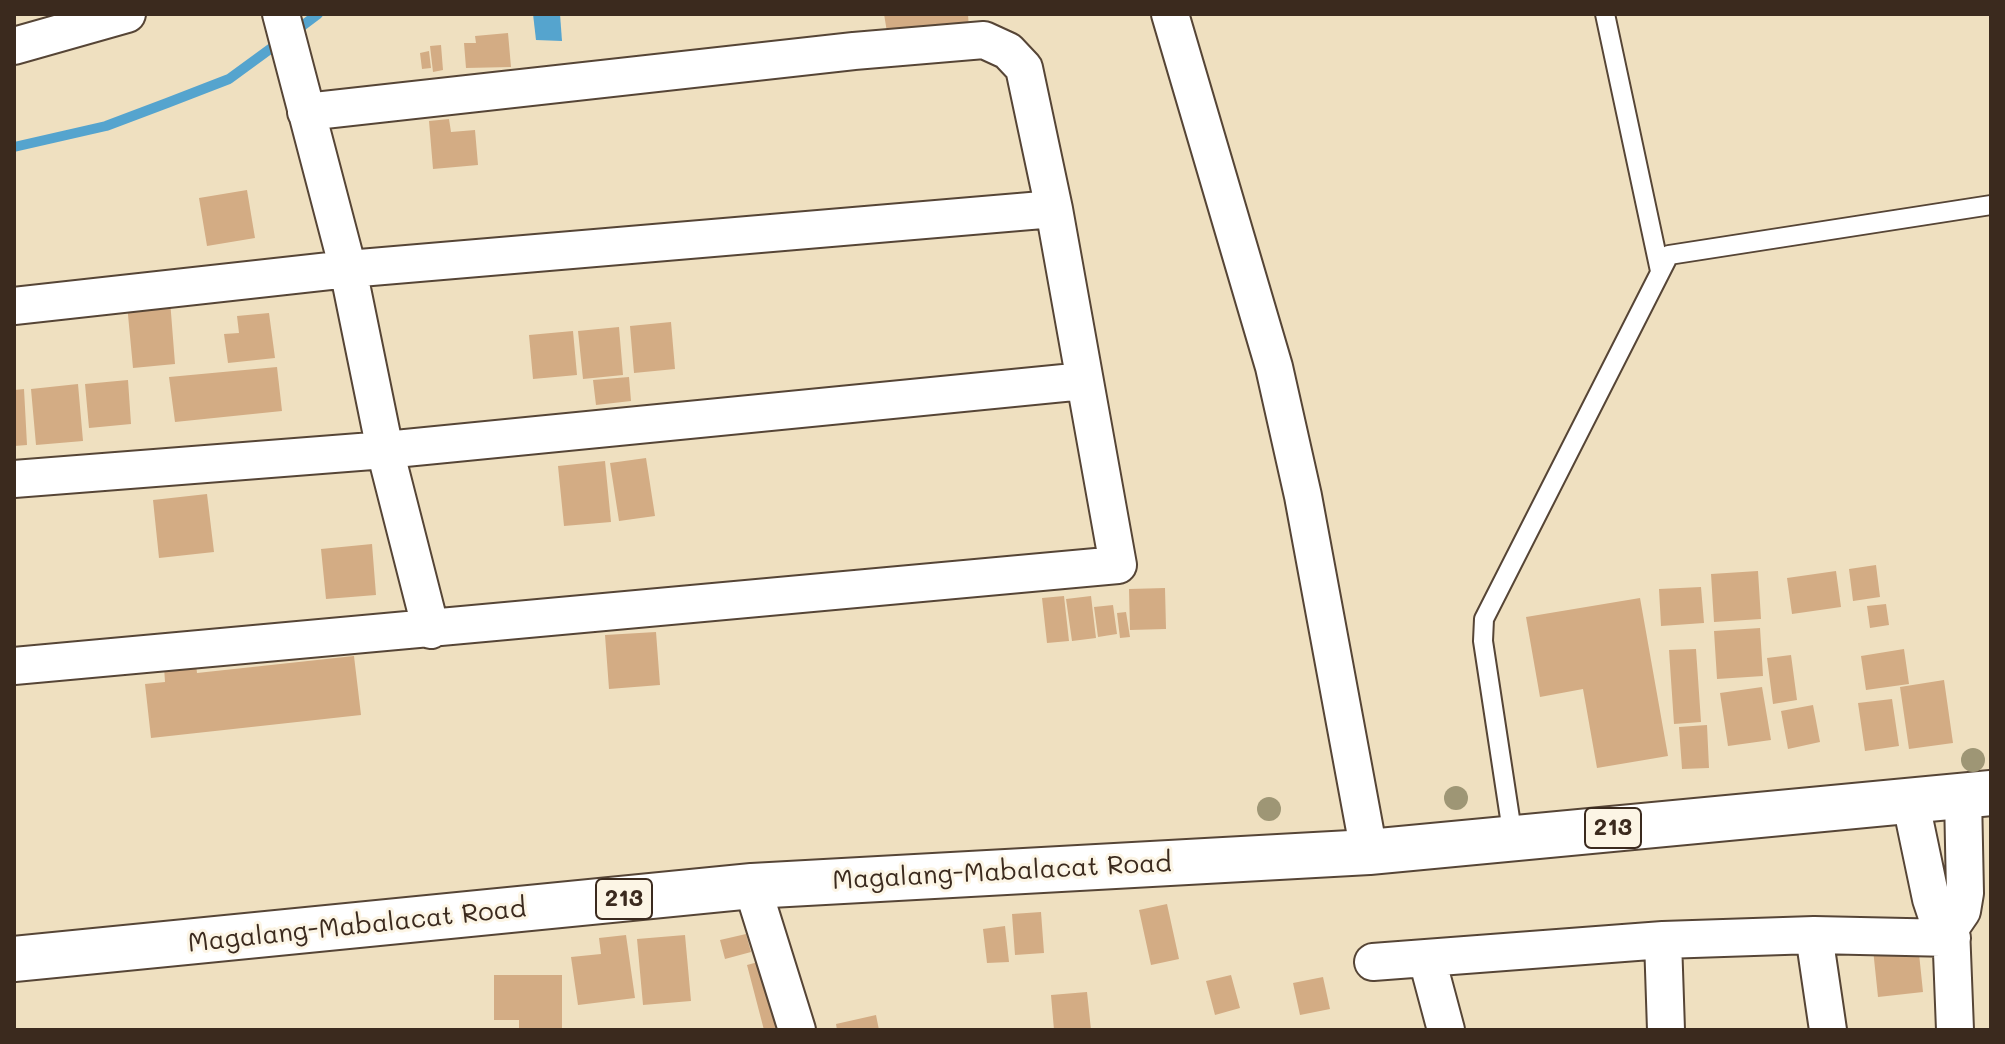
<!DOCTYPE html>
<html>
<head>
<meta charset="utf-8">
<style>
  body { margin:0 }
  #map { position:relative; width:2005px; height:1044px; overflow:hidden; background:#efe0c0; font-family:Mali,sans-serif }
  canvas { display:block }
  .frame { position:absolute; inset:0; border:16px solid #3b2a1e; pointer-events:none }
</style>
</head>
<body>
<div id="map">
<canvas width="2005" height="1044"></canvas>
<div class="frame"></div>
</div>
<script>
const ctx = document.querySelector('canvas').getContext('2d');
ctx.lineJoin = 'round';
function paint(path, color) { ctx.fillStyle = color; ctx.fill(path, 'evenodd'); }
const poly = rows => new Path2D(rows.map(r => 'M' + r).join(''));
function stroke(path, color, width, dash) { ctx.strokeStyle = color; ctx.lineWidth = width; ctx.lineCap = dash ? 'butt' : 'round'; ctx.setLineDash(dash || []); ctx.stroke(path); }
function label(font, color, halo, rows, align = 'center') {
  ctx.font = font + ' Mali,sans-serif'; ctx.lineWidth = 6; ctx.setLineDash([]); ctx.textBaseline = 'middle'; ctx.strokeStyle = halo; ctx.fillStyle = color; for (const [text, x, y, turn = 0] of rows) {
    ctx.save(); ctx.translate(x, y); ctx.rotate((+turn || 0) * Math.PI / 180); ctx.textAlign = isNaN(turn) ? turn : align; if (halo) ctx.strokeText(text, 0, 0); ctx.fillText(text, 0, 0); ctx.restore();
  }
}
paint(poly([
  [533,14,560,14,562,41,536,40]
]), '#55a4ce');
stroke(poly([
  [294,32,318,14],
  [14,147,106,126,167,103,229,79,281,41]
]), '#55a4ce', 10);
paint(poly([
  [884,14,968,14,969,30,888,38],
  [508,33,511,67,466,68,464,43,476,43,475,36],
  [441,45,443,70,433,72,430,46],
  [429,51,431,68,422,69,420,53],
  [449,119,451,132,475,130,478,165,433,169,429,121],
  [247,190,255,238,207,246,199,198],
  [170,300,175,364,133,368,127,304],
  [269,313,275,358,228,363,224,334,239,333,237,316],
  [671,322,675,369,634,373,630,326],
  [619,327,623,375,583,379,578,331],
  [573,331,577,375,533,379,529,335],
  [277,367,282,411,175,422,169,377],
  [629,377,631,401,596,405,593,380],
  [128,380,131,424,89,428,85,384],
  [78,384,83,441,36,445,31,389],
  [24,389,27,445,14,446,14,390],
  [646,458,655,516,619,521,610,463],
  [605,461,611,522,564,526,558,466],
  [207,494,214,552,159,558,153,500],
  [372,544,376,595,326,599,321,549],
  [1876,565,1880,597,1853,601,1849,569],
  [1758,571,1761,619,1714,622,1711,574],
  [1836,571,1841,607,1792,614,1787,578],
  [1701,587,1704,623,1661,626,1659,589],
  [1165,588,1166,629,1130,630,1129,589],
  [1064,596,1069,641,1047,643,1042,598],
  [1091,596,1096,638,1072,641,1066,599],
  [1640,598,1668,756,1597,768,1583,689,1540,697,1526,617],
  [1886,604,1889,625,1870,628,1867,606],
  [1113,605,1117,634,1098,637,1094,607],
  [1126,612,1130,637,1120,638,1117,613],
  [1760,628,1763,676,1717,679,1714,631],
  [656,632,660,685,609,689,605,635],
  [1696,649,1701,722,1674,724,1669,650],
  [1904,649,1909,684,1866,690,1861,656],
  [1791,655,1797,700,1773,704,1767,658],
  [354,656,361,715,151,738,145,684,165,682,164,667,196,664,197,673],
  [1944,680,1953,743,1909,749,1900,687],
  [1762,687,1771,740,1728,746,1720,693],
  [1892,699,1899,746,1865,751,1858,703],
  [1813,705,1820,742,1788,749,1781,711],
  [1707,725,1709,768,1682,769,1679,727],
  [1167,904,1179,959,1151,965,1139,910],
  [1041,912,1044,953,1015,955,1012,914],
  [1005,926,1009,962,987,963,983,929],
  [746,934,751,952,725,959,720,940],
  [626,935,635,998,578,1005,571,957,601,954,599,938],
  [685,935,691,1001,643,1005,637,939],
  [1918,944,1923,992,1878,997,1873,949],
  [758,962,777,1030,764,1030,747,965],
  [494,975,562,975,562,1030,519,1030,519,1020,494,1020],
  [1231,975,1240,1008,1215,1015,1206,981],
  [1323,977,1330,1009,1300,1015,1293,983],
  [1087,992,1091,1030,1054,1030,1051,995],
  [876,1015,879,1030,837,1030,836,1024]
]), '#d3ac84');
const service = poly([
  [1605,14,1660,271],
  [1513,838,1483,641,1484,619,1669,255,1991,205]
]);
const minor = poly([
  [281,14,348,269,385,450,431,630],
  [1170,14,1274,367,1303,496,1369,852],
  [14,46,127,14],
  [14,306,348,269,1054,209],
  [14,479,385,450,1084,381],
  [14,666,1118,565,1054,209,1024,68,1008,51,984,40,854,51,306,112],
  [1910,799,1931,899,1936,914,1951,927],
  [752,886,797,1030],
  [1814,935,1828,1030],
  [1663,940,1666,1030],
  [1427,959,1446,1030],
  [1373,962,1663,940,1814,935,1952,938],
  [1955,1030,1951,927,1962,911,1965,893,1963,796]
]);
const primary = poly([
  [14,959,752,886,1369,852,1991,793]
]);
stroke(service, '#564536', 22);
stroke(minor, '#564536', 40);
stroke(primary, '#564536', 48);
stroke(service, '#fff', 18);
stroke(minor, '#fff', 36);
stroke(primary, '#fff', 44);
ctx.fillStyle = '#9e9675';
for (const [x, y] of [
  [1973,760],
  [1456,798],
  [1269,809]
]) { ctx.beginPath(); ctx.arc(x, y, 12, 0, 2 * Math.PI); ctx.fill(); }
for (const [x, y, w] of [
  [1613,828,56],
  [624,899,56]
]) { const box = new Path2D(); box.roundRect(x - w / 2, y - 20, w, 40, 6); ctx.fillStyle = '#fcf5e5'; ctx.fill(box); stroke(box, '#3b2a1e', 2); }
label('bold 24px', '#3b2a1e', null, [
  ["213",1613,828],
  ["213",624,899]
]);
label('26px', '#3b2a1e', '#fcf5e5', [
  ["Magalang-Mabalacat Road",1002,872,-3],
  ["Magalang-Mabalacat Road",357,926,-6]
]);
</script>
</body>
</html>
